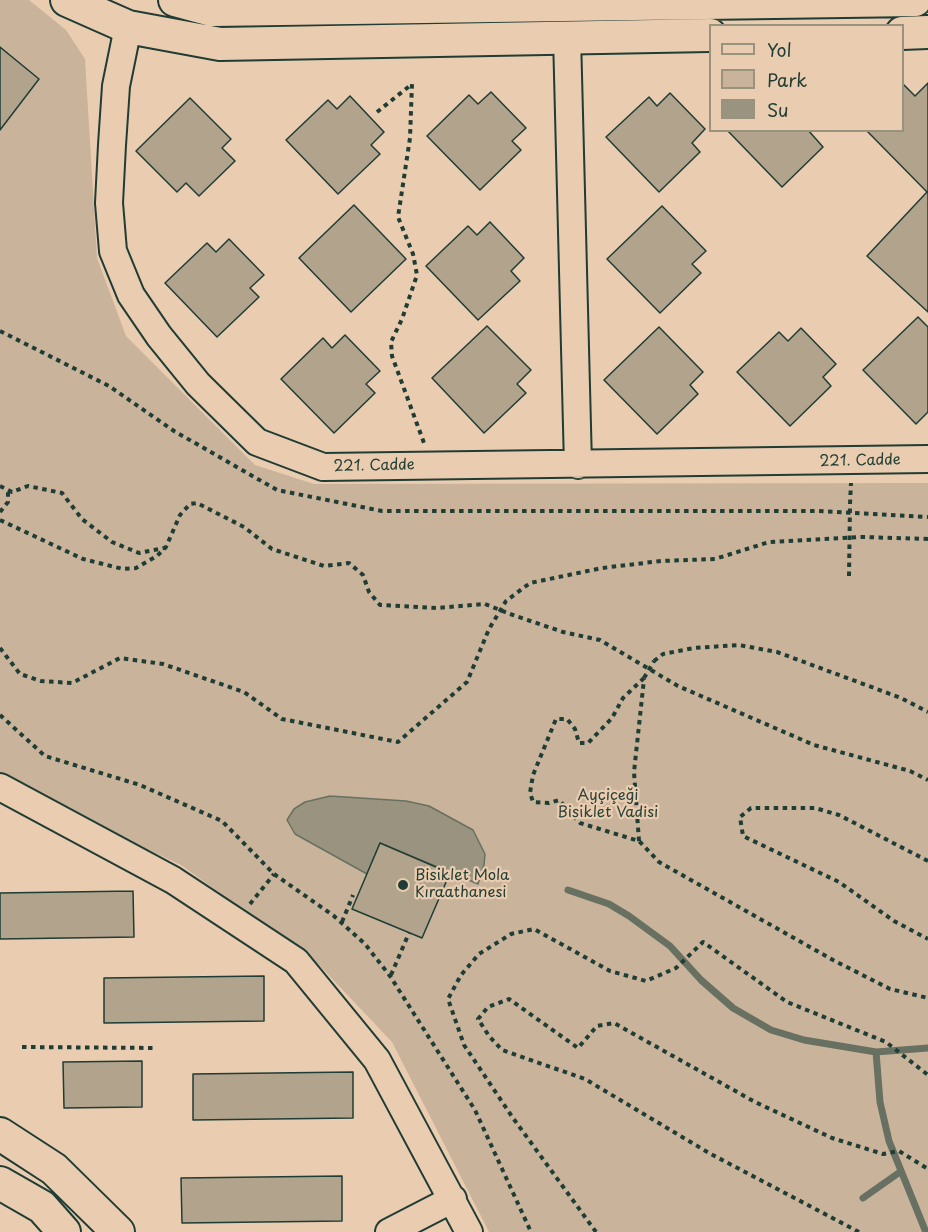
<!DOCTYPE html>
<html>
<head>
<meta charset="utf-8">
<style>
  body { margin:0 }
  #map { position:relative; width:928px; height:1232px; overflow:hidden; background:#eaccb0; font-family:"Playpen Sans",sans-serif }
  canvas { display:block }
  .legend { position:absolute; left:709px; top:24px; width:195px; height:108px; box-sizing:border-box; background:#eaccb0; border:2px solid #99937e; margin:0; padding:8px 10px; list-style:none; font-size:18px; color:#1f3d34 }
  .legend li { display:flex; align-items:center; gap:12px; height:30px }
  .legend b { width:30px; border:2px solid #99937e }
</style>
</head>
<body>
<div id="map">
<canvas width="928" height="1232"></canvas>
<ul class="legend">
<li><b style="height:8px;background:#eaccb0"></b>Yol</li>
<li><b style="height:16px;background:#c9b49b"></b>Park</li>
<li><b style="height:16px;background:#99937f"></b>Su</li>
</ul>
</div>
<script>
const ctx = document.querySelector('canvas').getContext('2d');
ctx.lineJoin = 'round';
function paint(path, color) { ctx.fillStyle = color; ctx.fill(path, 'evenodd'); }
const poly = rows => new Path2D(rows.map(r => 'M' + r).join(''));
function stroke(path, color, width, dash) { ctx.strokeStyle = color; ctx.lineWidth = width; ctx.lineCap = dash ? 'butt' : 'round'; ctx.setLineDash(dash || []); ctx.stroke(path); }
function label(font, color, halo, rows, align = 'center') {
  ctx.font = font + ' "Playpen Sans",sans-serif'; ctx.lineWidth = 4.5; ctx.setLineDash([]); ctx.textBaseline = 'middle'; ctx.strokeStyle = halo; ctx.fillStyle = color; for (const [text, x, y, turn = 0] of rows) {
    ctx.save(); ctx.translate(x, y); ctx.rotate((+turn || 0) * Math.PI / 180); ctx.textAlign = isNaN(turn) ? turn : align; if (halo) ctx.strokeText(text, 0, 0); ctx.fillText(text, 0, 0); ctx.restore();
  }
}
paint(poly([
  [0,0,29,0,66,30,85,59,97,258,126,336,255,465,314,484,928,483,928,1232,489,1232,392,1042,320,966,181,865,61,809,0,775]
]), '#c9b49b');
const water = poly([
  [330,796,406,801,429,806,473,830,485,854,484,865,478,884,380,843,367,874,295,834,287,820,294,809,305,802,330,796]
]);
paint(water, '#99937f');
stroke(water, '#687161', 1.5);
stroke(poly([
  [568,890,609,904,629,916,670,946,701,980,733,1008,771,1030,804,1040,876,1052,928,1048],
  [876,1052,880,1102,889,1141,925,1230],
  [863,1198,900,1172]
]), '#687161', 7);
const building = poly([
  [0,47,39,79,0,130,0,47],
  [928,83,928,312,867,256,927,192,866,130,903,130,903,84,915,96,928,83],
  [491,92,526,128,512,141,521,150,480,190,427,136,469,95,478,104,491,92],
  [670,93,705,129,692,143,700,152,659,192,606,137,649,97,657,106,670,93],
  [350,96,384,132,371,145,380,154,338,194,286,140,328,100,337,109,350,96],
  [190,98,231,139,222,148,235,161,199,196,186,183,177,192,136,151,190,98],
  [727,130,808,130,823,147,782,187,727,130],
  [354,205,406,259,351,312,299,258,354,205],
  [662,206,706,251,692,264,701,273,660,313,607,259,662,206],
  [490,222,524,258,511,271,520,281,478,320,426,266,468,226,477,235,490,222],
  [229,239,264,275,250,288,259,297,217,337,165,283,207,243,216,252,229,239],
  [918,317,928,327,928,412,916,424,863,370,918,317],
  [487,326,531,370,517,384,526,393,484,433,432,378,487,326],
  [659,327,703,372,690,385,698,394,657,434,604,380,659,327],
  [801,328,836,364,823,377,831,386,790,426,737,372,779,332,788,341,801,328],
  [345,335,380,371,366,384,375,393,334,433,281,379,323,338,332,348,345,335],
  [380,843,450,873,422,938,352,909,380,843],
  [133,891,134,937,0,939,0,893,133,891],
  [264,976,264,1021,104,1023,104,978,264,976],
  [142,1061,142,1107,64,1108,63,1062,142,1061],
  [353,1072,353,1118,193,1120,193,1074,353,1072],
  [342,1176,342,1221,182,1223,181,1178,342,1176]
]);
paint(building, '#b2a38d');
stroke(building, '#1f3d34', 1.5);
const minor = poly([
  [128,27,116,86,112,145,109,203,113,251,131,295,159,336,198,384,257,442,323,467,928,459],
  [567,36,578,465],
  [0,787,173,880,296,961,377,1060,469,1232],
  [389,1232,453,1199]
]);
const tertiary = poly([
  [67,0,128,27,220,44,710,35],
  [175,0,212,10,915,0],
  [902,33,928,32],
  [0,1134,54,1169,118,1232],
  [0,1183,42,1207,64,1232]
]);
stroke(minor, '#1f3d34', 30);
stroke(tertiary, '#1f3d34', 36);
stroke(poly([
  [377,112,412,84,410,138,398,217,413,254,417,275,402,319,391,342,392,356,424,443],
  [0,331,109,386,174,431,277,490,382,511,817,511,928,517],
  [0,486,12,492,28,486,62,493,82,519,112,542,139,553,164,548],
  [850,504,851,483],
  [0,512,8,502,8,491],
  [0,520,83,559,123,569,136,568,157,556,166,547,180,515,190,504,197,503,244,527,272,549,324,566,349,563,363,575,369,592,380,605,436,608,485,604],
  [510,614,563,632,600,640,678,686,814,745,910,771,928,780],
  [0,648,20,674,41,681,72,683,120,658,163,664,244,692,282,719,398,742,467,682,489,629,506,601,530,583,602,568,661,561,715,559,769,542,862,537,928,539],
  [654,661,663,654,694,648,739,645,777,652,901,698,928,712],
  [644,678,623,698,612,718,588,743,579,743,575,729,567,719,556,719,533,775,530,793,533,802,549,803,559,800,580,823,639,841,659,862,833,960,890,989,928,998],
  [0,715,45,756,140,785,222,821,274,874,334,916,365,944,390,976,475,1110,531,1232],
  [639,841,634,772,644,679],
  [928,861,839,815,815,808,751,808,740,817,743,836,839,882,894,921,928,939],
  [250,904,274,874],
  [342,922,353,895],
  [391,975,409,933],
  [22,1047,156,1048],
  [596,1232,513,1118,464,1045,448,999,461,975,479,954,511,934,534,929,610,971,646,981,676,968,703,942,787,1002,886,1042,928,1075],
  [859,1232,709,1153,585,1079,502,1050,489,1036,478,1019,488,1007,509,999,578,1048,597,1026,614,1023,755,1102,832,1138,883,1154,899,1151,928,1169]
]), '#1f3d34', 4, [4.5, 4.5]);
stroke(minor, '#eaccb0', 26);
stroke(tertiary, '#eaccb0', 32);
stroke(poly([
  [849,576,850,504],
  [485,604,510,614],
  [644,678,654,661]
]), '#1f3d34', 4, [4.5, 4.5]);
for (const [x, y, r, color] of [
  [403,885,6,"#1f3d34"]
]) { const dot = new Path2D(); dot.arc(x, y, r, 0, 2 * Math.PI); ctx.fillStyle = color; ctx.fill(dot); stroke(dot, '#eaccb0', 2); }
label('15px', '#1f3d34', '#eaccb0', [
  ["221. Cadde",860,461,-1],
  ["221. Cadde",374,466,-1]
]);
label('15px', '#284339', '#eaccb0', [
  ["Ayçiçeği",608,796],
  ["Bisiklet Vadisi",608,813]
]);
label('15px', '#1f3d34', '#eaccb0', [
  ["Bisiklet Mola",415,876],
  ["Kıraathanesi",415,893]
], 'left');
</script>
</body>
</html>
